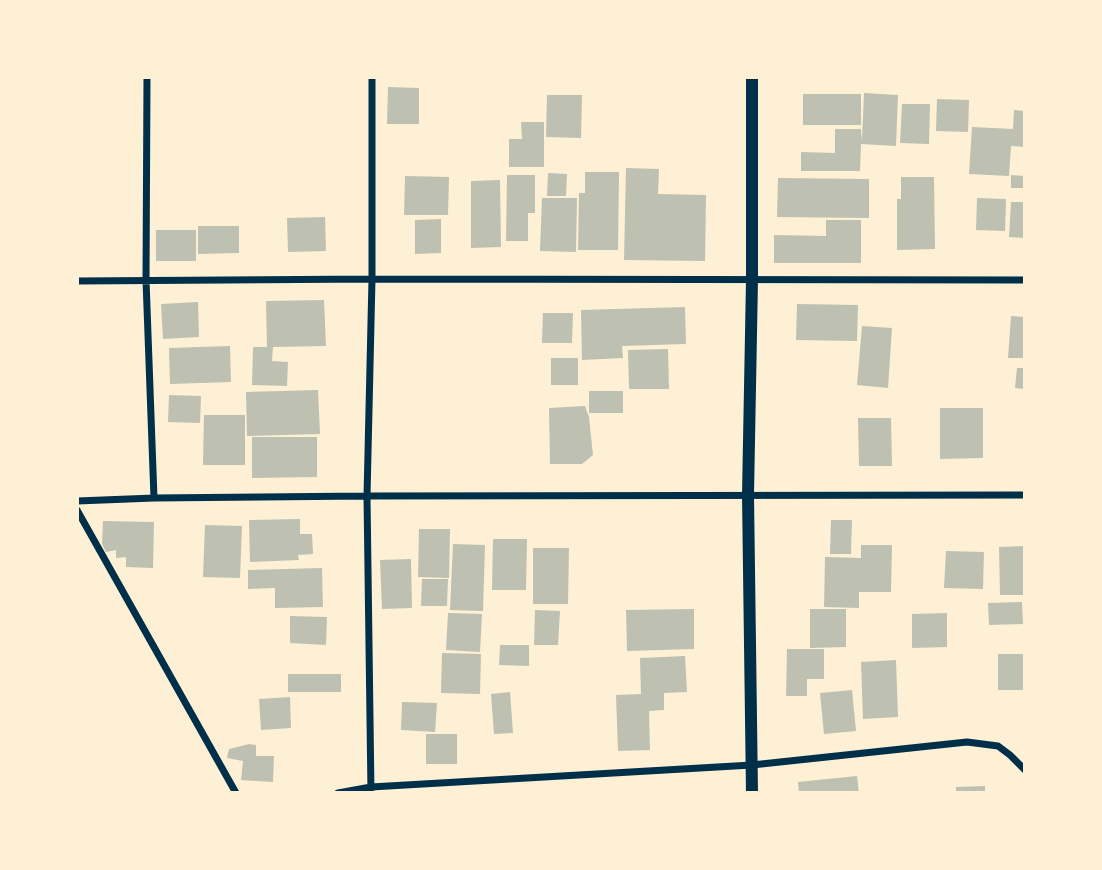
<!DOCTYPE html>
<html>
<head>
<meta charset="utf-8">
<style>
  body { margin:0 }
  #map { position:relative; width:1102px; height:870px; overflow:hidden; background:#fdf0d5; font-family:"Playfair Display",serif }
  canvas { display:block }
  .frame { position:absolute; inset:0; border:79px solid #fdf0d5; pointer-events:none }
</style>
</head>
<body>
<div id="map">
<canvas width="1102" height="870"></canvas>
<div class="frame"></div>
</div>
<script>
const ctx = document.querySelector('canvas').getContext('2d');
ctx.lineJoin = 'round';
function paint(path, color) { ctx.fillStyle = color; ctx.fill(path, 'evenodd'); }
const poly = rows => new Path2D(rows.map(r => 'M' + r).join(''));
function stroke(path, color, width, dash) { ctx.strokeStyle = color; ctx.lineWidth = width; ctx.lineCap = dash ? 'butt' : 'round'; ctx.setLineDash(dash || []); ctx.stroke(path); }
paint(poly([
  [388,87,419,88,419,124,387,124],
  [864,93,898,95,896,146,861,144,860,171,801,171,801,152,835,153,835,129,861,129,862,141],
  [803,94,861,94,861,125,803,125],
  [547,95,582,95,581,138,546,137],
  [937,99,969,100,968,132,936,131],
  [902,104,930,104,929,144,900,143],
  [1014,110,1025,111,1025,147,1011,146,1009,176,969,174,972,127,1013,129],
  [521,122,544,122,544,167,509,167,509,139,522,139],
  [626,168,659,169,658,194,706,195,705,261,624,260],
  [585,172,619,172,618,250,578,250,579,193,585,193],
  [548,173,567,174,566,196,547,196],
  [507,175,535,175,535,213,528,213,528,241,506,241],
  [1011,175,1025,176,1025,188,1011,188],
  [405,176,449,177,448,215,404,215],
  [901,177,934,177,935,249,897,250,897,199,901,199],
  [778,178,869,179,869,218,777,217],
  [500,180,501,247,471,248,471,181],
  [542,198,577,198,576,252,540,251],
  [977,198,1006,199,1005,231,976,230],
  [1011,202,1025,202,1025,238,1009,237],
  [325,217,326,251,288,252,287,218],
  [441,219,441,253,415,254,415,220],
  [826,220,861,220,861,263,774,263,774,235,826,236],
  [198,226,239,226,239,253,198,254],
  [156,230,196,230,196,261,156,261],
  [324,300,326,346,273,347,272,361,288,362,287,386,252,385,253,347,267,347,266,301],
  [198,302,199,337,163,339,161,304],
  [797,304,858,305,857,341,796,340],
  [685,307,686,344,622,346,623,358,582,360,581,310],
  [543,313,573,313,572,343,542,343],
  [1011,316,1025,317,1025,358,1008,358],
  [862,326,892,328,888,388,857,385],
  [230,346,231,382,170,384,169,348],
  [668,349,669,389,629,389,628,350],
  [551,358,578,358,578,385,551,385],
  [1017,368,1025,368,1025,389,1015,388],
  [318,390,320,434,247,436,246,392],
  [589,391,623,391,623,413,589,413],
  [169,395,201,396,200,423,168,422],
  [585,406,589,417,593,455,582,464,550,464,549,408],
  [940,408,983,408,983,458,940,459],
  [204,415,245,415,245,465,203,465],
  [858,418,891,418,892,466,859,466],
  [252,437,317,437,317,477,252,478],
  [300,519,300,534,312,534,313,554,298,555,299,560,250,562,249,520],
  [831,520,852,520,851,554,830,554],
  [103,521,154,522,153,568,126,567,126,557,116,558,116,550,106,552,102,544],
  [205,525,242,526,240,578,203,577],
  [419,529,450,529,449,578,418,577],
  [493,539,527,539,526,590,492,590],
  [453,544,485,545,483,611,450,610],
  [861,545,892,545,891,592,859,592,859,608,824,607,825,557,861,558],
  [1025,546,1025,595,1000,595,999,547],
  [533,548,569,548,568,604,533,604],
  [946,551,984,552,983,589,944,588],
  [411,559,412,608,382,609,380,560],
  [322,568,323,607,275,608,275,588,248,589,248,570],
  [422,579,448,579,447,606,421,606],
  [1022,602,1023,624,989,625,988,603],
  [694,609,694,649,627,651,626,610],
  [810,609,846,609,846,647,810,648],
  [535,610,560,611,558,645,534,645],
  [448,613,482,614,480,652,446,650],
  [947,613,947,647,912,648,912,614],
  [290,616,327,617,326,645,290,643],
  [500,645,529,645,529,666,499,665],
  [787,649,824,649,824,679,807,679,807,696,786,696],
  [442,653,481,654,480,694,441,693],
  [998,654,1025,654,1025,690,998,690],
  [685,656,687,692,664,693,664,710,649,711,650,750,618,751,616,695,641,694,640,658],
  [896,660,898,717,863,719,861,662],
  [288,674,341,674,341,692,288,692],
  [852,690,856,731,824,734,820,693],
  [510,692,513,733,494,734,491,694],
  [290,697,291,728,261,730,259,699],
  [402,702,437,703,435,732,401,730],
  [426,734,457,734,457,764,426,764],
  [249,744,256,745,256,756,274,756,273,782,241,780,243,761,227,758,229,749],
  [857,776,859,793,799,793,798,782],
  [985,786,985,793,956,793,956,787]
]), '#bec0b2');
stroke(poly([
  [147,77,146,280,154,498],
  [77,281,372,279,1025,280],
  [77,501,154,498,367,496,1025,495],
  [77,510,236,793],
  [338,793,371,787,752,765,967,742,998,746,1010,755,1025,770],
  [371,793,367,496,372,279,372,77]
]), '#003049', 7);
stroke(poly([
  [752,77,752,280,748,495,752,793]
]), '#003049', 12);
</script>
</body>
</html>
